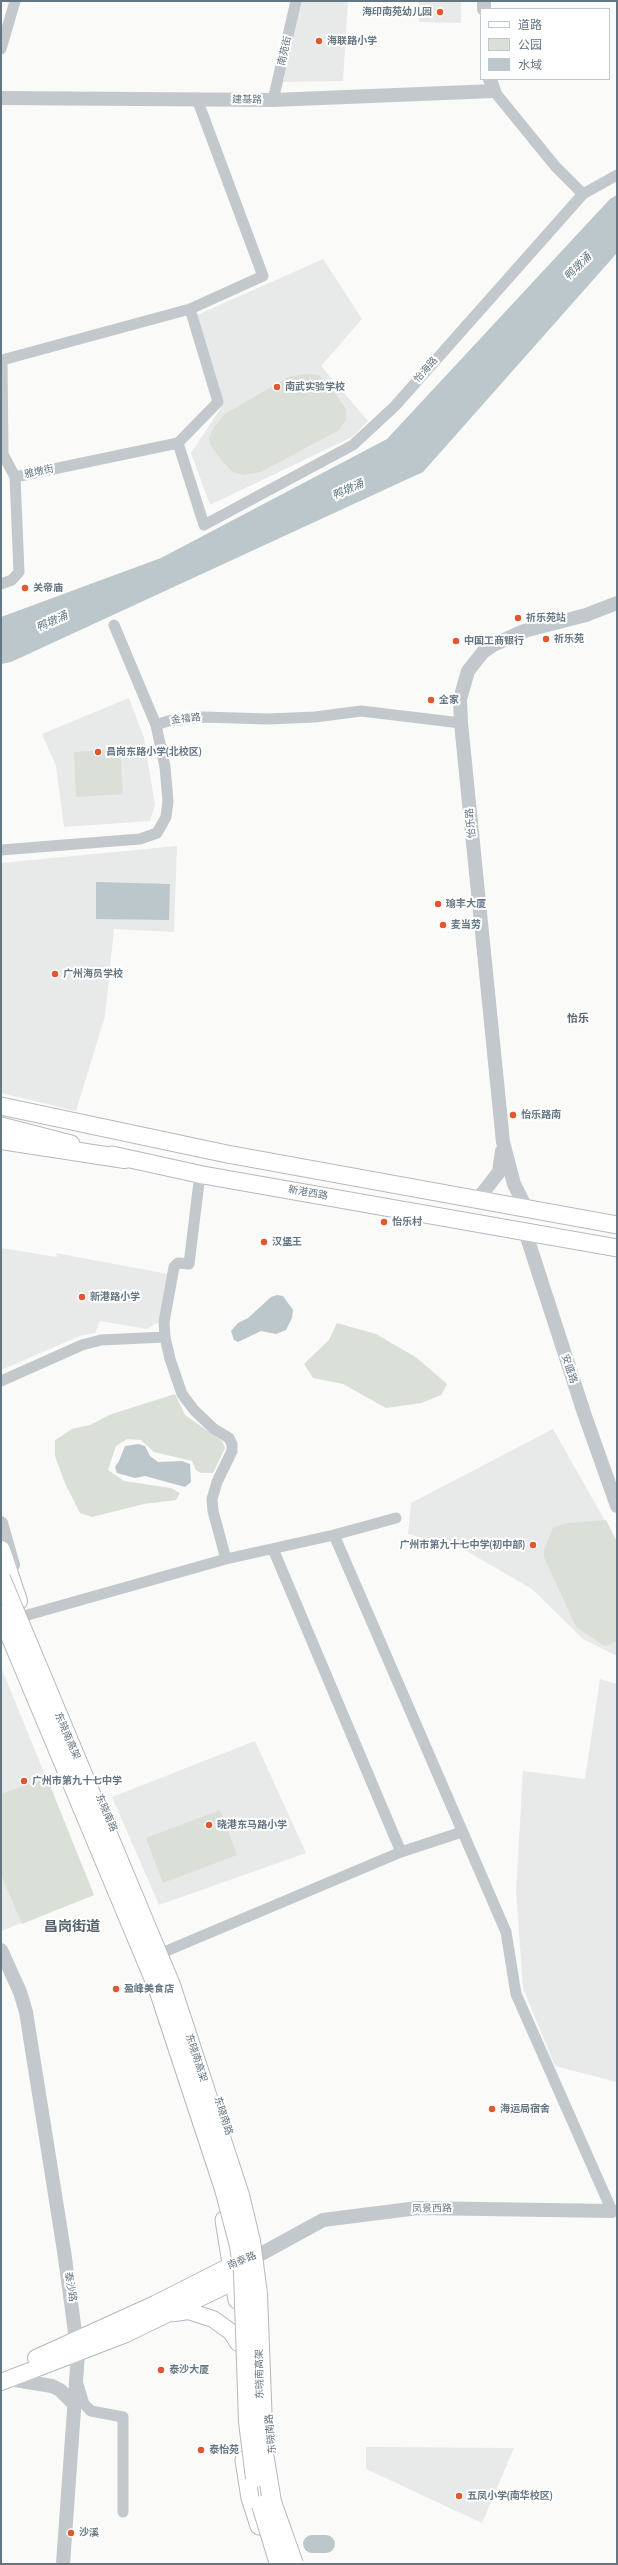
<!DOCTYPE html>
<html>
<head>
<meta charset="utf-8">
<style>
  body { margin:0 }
  #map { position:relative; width:618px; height:2565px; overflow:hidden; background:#fafaf8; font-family:"Archivo Narrow","Noto Sans SC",sans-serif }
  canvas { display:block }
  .frame { position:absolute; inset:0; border:2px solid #657683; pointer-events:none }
  .legend { position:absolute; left:480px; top:8px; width:130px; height:72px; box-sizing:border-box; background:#fff; border:1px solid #c1c8cd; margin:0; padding:5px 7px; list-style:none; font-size:12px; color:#657683 }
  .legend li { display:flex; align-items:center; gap:8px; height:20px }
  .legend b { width:20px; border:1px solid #c1c8cd }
</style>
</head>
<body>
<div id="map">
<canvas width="618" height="2565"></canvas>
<div class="frame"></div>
<ul class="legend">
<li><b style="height:5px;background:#fff"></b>道路</li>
<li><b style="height:11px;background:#dadfd7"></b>公园</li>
<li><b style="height:11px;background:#bbc7cb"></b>水域</li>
</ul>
</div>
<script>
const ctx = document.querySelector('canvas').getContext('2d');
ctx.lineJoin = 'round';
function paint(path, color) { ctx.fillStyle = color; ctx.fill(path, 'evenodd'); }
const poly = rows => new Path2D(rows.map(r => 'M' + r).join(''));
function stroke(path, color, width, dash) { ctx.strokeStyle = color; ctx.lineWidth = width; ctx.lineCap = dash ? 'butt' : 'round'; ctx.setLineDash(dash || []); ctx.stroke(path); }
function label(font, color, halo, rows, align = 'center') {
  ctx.font = font + ' "Archivo Narrow","Noto Sans SC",sans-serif'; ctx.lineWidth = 4; ctx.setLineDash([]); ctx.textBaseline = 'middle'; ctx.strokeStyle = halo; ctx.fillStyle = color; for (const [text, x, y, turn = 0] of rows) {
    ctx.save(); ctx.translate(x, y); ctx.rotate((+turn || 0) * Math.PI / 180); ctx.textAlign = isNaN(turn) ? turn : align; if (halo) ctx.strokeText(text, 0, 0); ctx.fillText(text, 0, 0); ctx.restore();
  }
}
paint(poly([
  [301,1,348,1,343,81,283,82],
  [419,1,461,1,461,23,419,22],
  [323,259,362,319,321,366,368,421,352,437,210,505,191,453,221,408,197,315],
  [129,698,144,738,155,805,150,821,64,827,56,766,42,734],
  [177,846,174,932,114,929,105,1016,76,1111,1,1093,1,863],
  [1,1248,57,1257,56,1253,168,1274,160,1321,147,1329,100,1321,95,1333,80,1336,1,1370],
  [553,1429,617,1542,617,1656,583,1639,532,1589,463,1549,408,1534,411,1503],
  [1,1667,94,1895,1,1931],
  [600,1679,617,1684,617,2082,555,2066,523,1988,516,1891,523,1771,585,1779],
  [255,1741,306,1853,159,1905,112,1797],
  [366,2447,514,2448,482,2523,366,2469]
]), '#e8e9e9');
paint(poly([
  [305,374,318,375,329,385,346,409,346,420,339,430,261,472,243,475,233,472,221,460,210,444,209,438,214,427,225,414,288,377],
  [120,749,123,794,76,797,74,752],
  [337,1323,376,1334,417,1358,447,1384,441,1395,421,1403,386,1408,343,1384,313,1378,304,1364,329,1340],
  [175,1394,185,1415,222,1441,225,1448,213,1473,201,1473,196,1470,192,1461,154,1452,141,1440,127,1439,116,1446,108,1470,124,1481,171,1488,180,1493,176,1500,144,1504,92,1517,80,1513,65,1483,55,1456,55,1440,72,1429,90,1425,109,1415],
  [606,1520,617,1542,617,1641,605,1646,576,1627,544,1557,544,1550,553,1528,567,1523],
  [47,1778,94,1895,22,1924,1,1874,1,1794],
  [220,1810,237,1855,163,1883,146,1838]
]), '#dadfd7');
paint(poly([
  [617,195,617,253,423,472,11,662,1,664,1,617,161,558,387,439,610,199],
  [96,882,170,884,169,920,96,919],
  [277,1295,283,1296,293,1310,292,1318,286,1330,276,1334,261,1331,238,1342,234,1340,231,1331,238,1323,248,1318,271,1297],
  [138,1444,145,1446,150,1456,158,1462,182,1461,190,1464,191,1482,185,1487,145,1476,135,1478,117,1473,115,1467,119,1461,125,1446]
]), '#bbc7cb');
stroke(poly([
  [312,2544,326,2544]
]), '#bbc7cb', 18);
const secondary = poly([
  [175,2313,188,2311,213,2319,231,2332,238,2343],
  [36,2358,155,2304,242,2260],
  [1,2382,126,2334,235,2281,243,2272]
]);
const primary = poly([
  [1,1106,227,1154,617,1225],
  [1,1126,71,1144],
  [112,1155,203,1175,617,1248],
  [224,2220,237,2300],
  [244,2460,250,2498,259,2526]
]);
const trunk = poly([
  [1,1140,125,1159],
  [1,1550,18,1601]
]);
stroke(secondary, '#b3babf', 18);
stroke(primary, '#b5babe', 19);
stroke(trunk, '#b4b9bd', 20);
stroke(poly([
  [1,49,15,1],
  [494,91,555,166,583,194],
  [273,100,296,1],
  [178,443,204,525,353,445,395,406,583,194,617,175],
  [178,443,218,402,190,309],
  [15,477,3,454,2,360,190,309,263,276,197,99],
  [1,584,12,580,19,572,15,477,178,443],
  [114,625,156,725],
  [1,850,140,839,157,833,166,817,168,801,165,767,156,725,168,721,203,717,268,719,315,717,361,711,461,723],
  [165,1337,170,1359,182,1394,194,1410,214,1429,229,1438,232,1444,232,1451,217,1482,212,1499,213,1511,226,1559],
  [1,1381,82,1345,101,1340,165,1337,164,1322,174,1267,178,1263,189,1264,200,1174],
  [334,1535,506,1932,516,1994,612,2211],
  [24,1616,226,1559,334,1535,396,1518],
  [401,1852,462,1832],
  [164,1952,401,1852,273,1549],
  [78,2384,84,2404,91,2411,123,2417,123,2512]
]), '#c3c8cc', 11);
stroke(poly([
  [484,1,484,9],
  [1,98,273,100,494,91,490,79],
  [478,1199,499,1172,502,1151],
  [526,1208,514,1184,503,1142,461,723,460,699,468,671,483,652,493,645,524,631,586,615,617,603],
  [525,1231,584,1413,617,1506],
  [1,1523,13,1565],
  [1,1950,20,1992,26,2012,64,2251,78,2354,63,2564],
  [261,2254,323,2220,418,2208,612,2211],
  [9,2379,52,2386,60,2390,75,2405]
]), '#c3c8cc', 14);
stroke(secondary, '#fff', 16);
stroke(primary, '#fff', 17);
stroke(trunk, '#fff', 18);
const trunkBridge = poly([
  [1,1578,171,1985,240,2195,251,2241,258,2294,264,2453,272,2502,294,2564],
  [1,1614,158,1989,224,2189,239,2246,243,2273,248,2422,255,2478],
  [261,2505,279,2564]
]);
stroke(trunkBridge, '#b4b9bd', 20, []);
stroke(trunkBridge, '#fff', 18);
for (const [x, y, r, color] of [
  [440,12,4,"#e4572e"],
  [319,41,4,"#e4572e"],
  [277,387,4,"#e4572e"],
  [25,588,4,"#e4572e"],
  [518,618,4,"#e4572e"],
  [546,639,4,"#e4572e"],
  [456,641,4,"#e4572e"],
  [431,700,4,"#e4572e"],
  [98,752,4,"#e4572e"],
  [438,904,4,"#e4572e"],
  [443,925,4,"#e4572e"],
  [55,974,4,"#e4572e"],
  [513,1115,4,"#e4572e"],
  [384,1222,4,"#e4572e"],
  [264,1242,4,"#e4572e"],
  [82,1297,4,"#e4572e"],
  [533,1545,4,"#e4572e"],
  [24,1781,4,"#e4572e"],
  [209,1825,4,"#e4572e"],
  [116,1989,4,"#e4572e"],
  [492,2109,4,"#e4572e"],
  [161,2370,4,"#e4572e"],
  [201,2450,4,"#e4572e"],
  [459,2496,4,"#e4572e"],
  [71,2533,4,"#e4572e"]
]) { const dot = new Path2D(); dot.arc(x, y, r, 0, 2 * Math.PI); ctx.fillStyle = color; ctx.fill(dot); stroke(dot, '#fff', 1.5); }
label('bold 10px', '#657683', '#fff', [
  ["海印南苑幼儿园",432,12,"right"],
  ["海联路小学",327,41],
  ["南武实验学校",285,387],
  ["关帝庙",33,588],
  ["祈乐苑站",526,618],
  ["祈乐苑",554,639],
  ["中国工商银行",464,641],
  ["全家",439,700],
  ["昌岗东路小学(北校区)",106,752],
  ["瑜丰大厦",446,904],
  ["麦当劳",451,925],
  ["广州海员学校",63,974],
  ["怡乐路南",521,1115],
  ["怡乐村",392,1222],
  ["汉堡王",272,1242],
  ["新港路小学",90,1297],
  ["广州市第九十七中学(初中部)",525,1545,"right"],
  ["广州市第九十七中学",32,1781],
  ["晓港东马路小学",217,1825],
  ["盈峰美食店",124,1989],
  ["海运局宿舍",500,2109],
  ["泰沙大厦",169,2370],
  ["泰怡苑",209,2450],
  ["五凤小学(南华校区)",467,2496],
  ["沙溪",79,2533]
], 'left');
label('10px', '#657683', '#fff', [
  ["南苑街",285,51,-77],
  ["建基路",247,100,1],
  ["怡海路",426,370,-48],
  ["雅墩街",39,472,-12],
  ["金禧路",186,719,-6],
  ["怡乐路",471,823,-96],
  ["新港西路",308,1193,10],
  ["安盛路",569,1369,72],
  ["东晓南高架",67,1736,67],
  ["东晓南路",106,1813,67],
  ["东晓南高架",196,2058,72],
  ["东晓南路",223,2116,72],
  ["凤景西路",432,2209,-1],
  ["南泰路",242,2261,-22],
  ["泰沙路",70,2287,81],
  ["东晓南高架",260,2374,-91],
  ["东晓南路",271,2434,-95]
]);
label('italic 11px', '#60757c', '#fff', [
  ["鸭墩涌",578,267,-45],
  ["鸭墩涌",348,490,-24],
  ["鸭墩涌",52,622,-24]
]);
label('bold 11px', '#57646e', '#fff', [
  ["怡乐",578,1019]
]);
label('bold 14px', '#57646e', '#fff', [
  ["昌岗街道",72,1927]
]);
</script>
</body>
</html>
